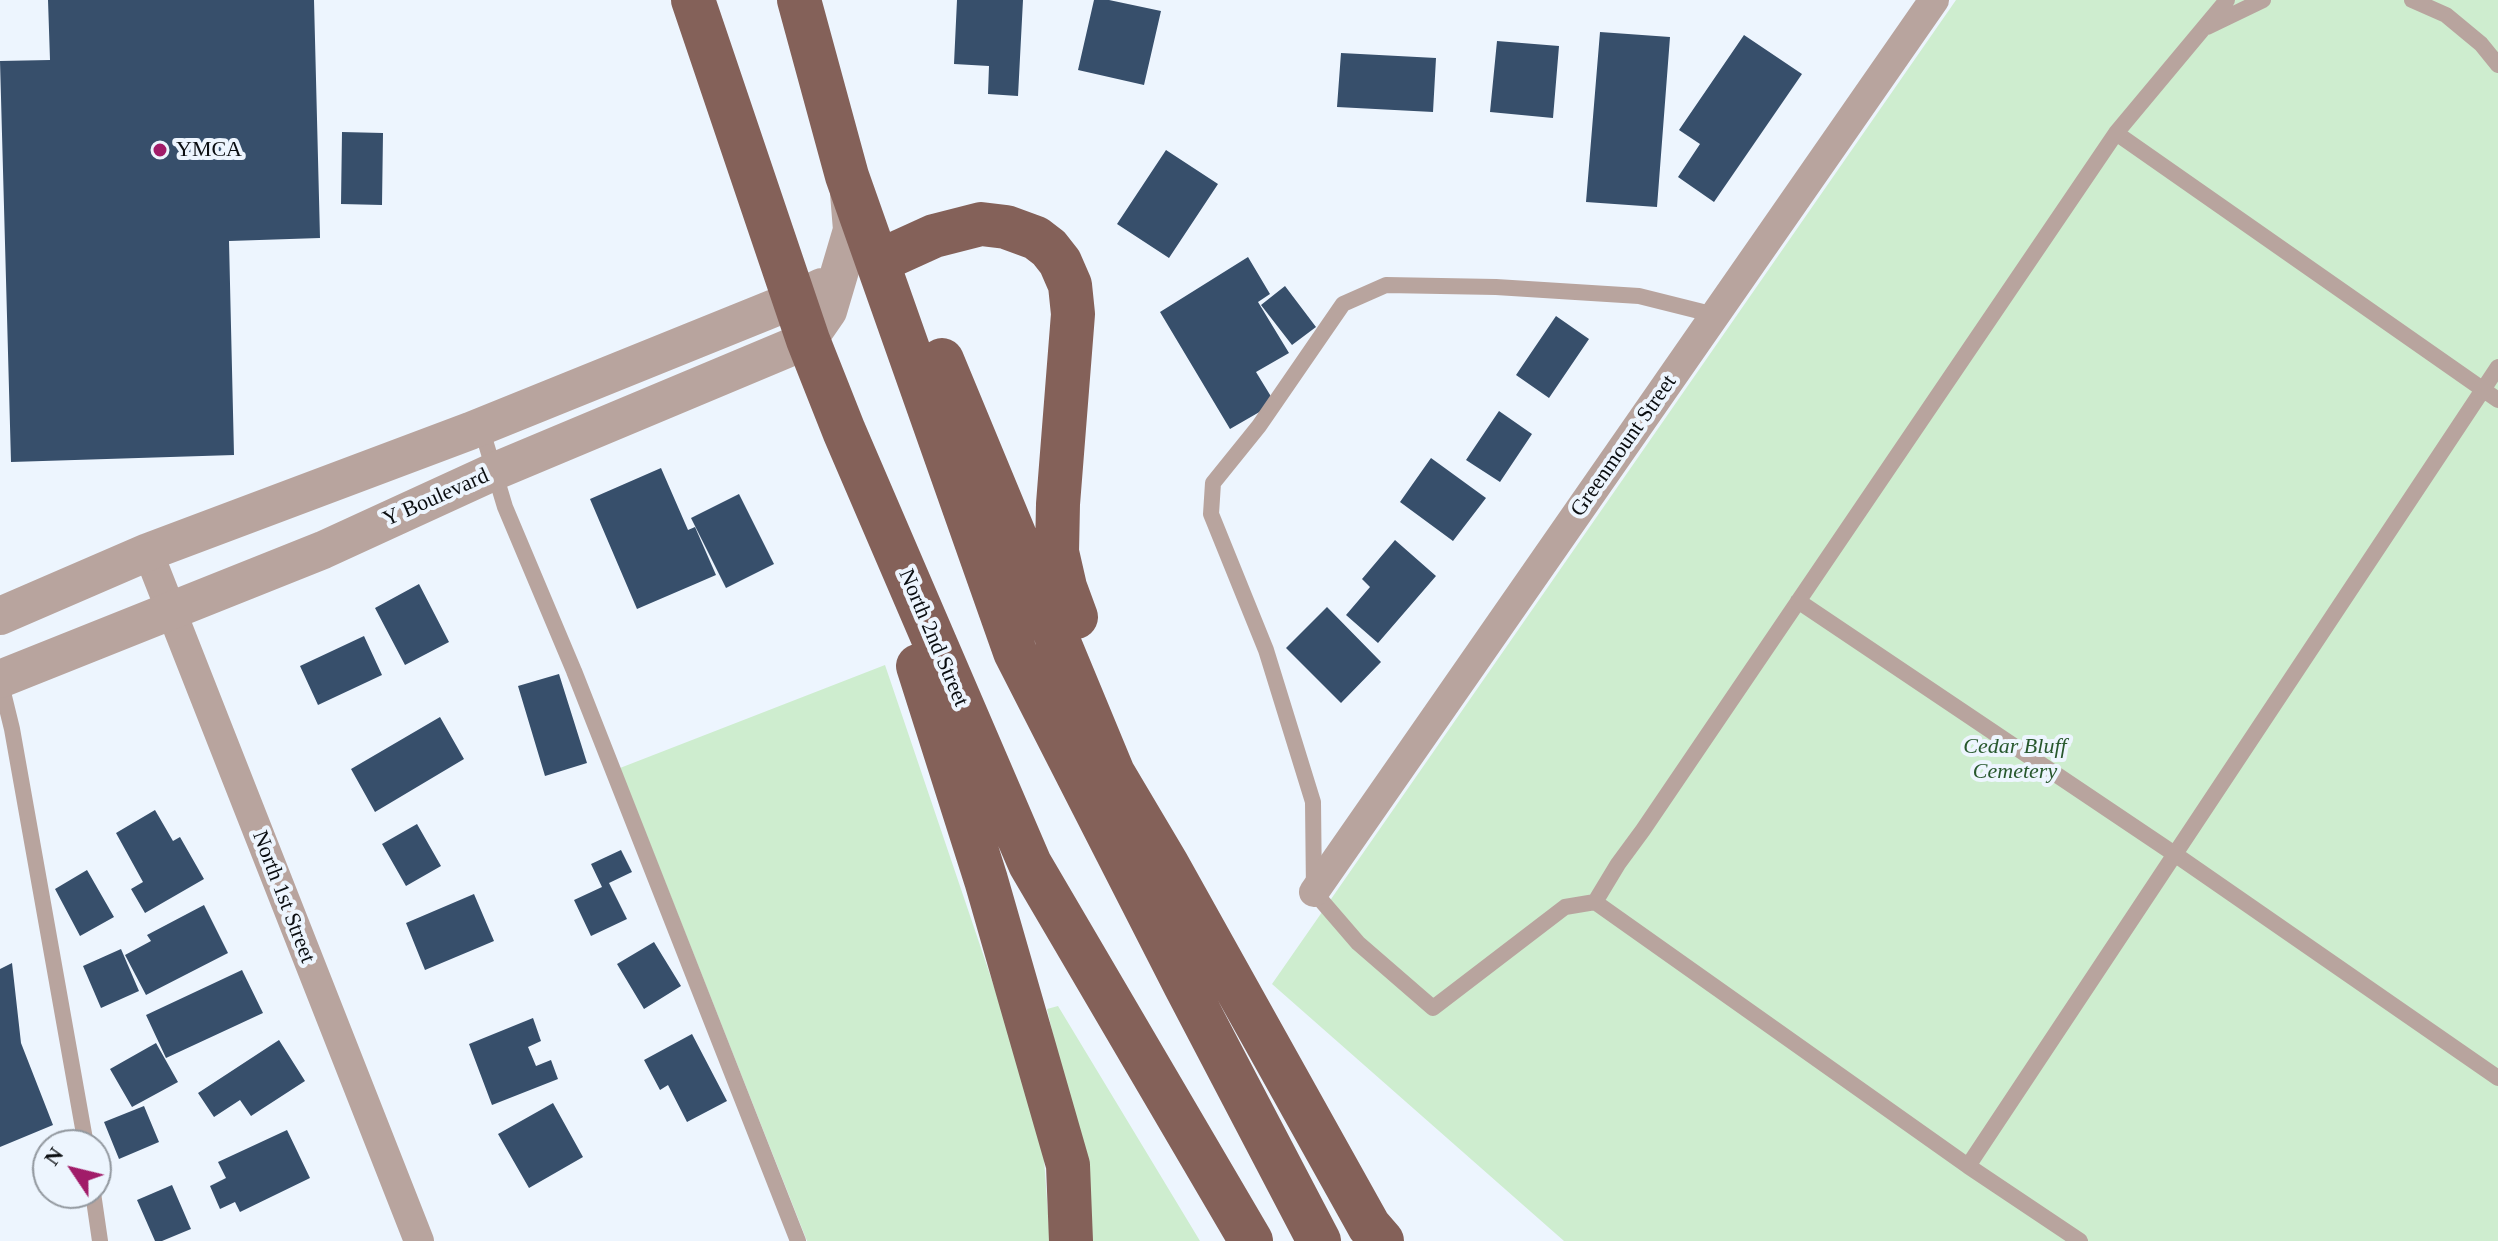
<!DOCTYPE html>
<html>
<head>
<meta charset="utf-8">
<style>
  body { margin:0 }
  #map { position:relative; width:2498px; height:1241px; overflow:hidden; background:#edf5fe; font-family:Georgia,serif }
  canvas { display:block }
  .north { position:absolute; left:32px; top:1129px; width:80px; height:80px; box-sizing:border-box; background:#edf5fe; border:2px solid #92989f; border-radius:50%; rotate:305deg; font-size:22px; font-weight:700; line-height:32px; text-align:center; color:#0a0d10 }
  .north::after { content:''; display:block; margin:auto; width:28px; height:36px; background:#a11c69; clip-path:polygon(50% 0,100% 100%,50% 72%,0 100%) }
</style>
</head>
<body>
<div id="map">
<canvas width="2498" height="1241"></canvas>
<div class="north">N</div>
</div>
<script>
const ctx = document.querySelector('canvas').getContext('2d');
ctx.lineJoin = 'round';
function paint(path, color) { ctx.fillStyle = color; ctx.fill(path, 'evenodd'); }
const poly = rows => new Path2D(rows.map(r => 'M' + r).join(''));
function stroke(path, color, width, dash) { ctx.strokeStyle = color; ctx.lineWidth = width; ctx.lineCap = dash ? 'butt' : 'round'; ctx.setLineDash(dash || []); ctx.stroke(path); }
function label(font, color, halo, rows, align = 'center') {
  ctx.font = font + ' Georgia,serif'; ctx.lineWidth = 8; ctx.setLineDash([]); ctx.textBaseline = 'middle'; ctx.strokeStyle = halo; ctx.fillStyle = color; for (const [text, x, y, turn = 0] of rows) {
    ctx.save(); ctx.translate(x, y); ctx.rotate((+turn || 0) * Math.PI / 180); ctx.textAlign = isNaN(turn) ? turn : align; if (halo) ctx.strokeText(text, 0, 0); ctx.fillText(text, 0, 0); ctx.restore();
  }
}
paint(poly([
  [1956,0,2498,0,2498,1241,1564,1241,1272,984],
  [885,665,1023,1072,1044,1159,1050,1241,807,1241,620,768],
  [1058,1006,1200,1241,1091,1241,1074,1125,1047,1009]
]), '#ceedcf');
paint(poly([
  [48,0,314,0,320,238,229,241,234,455,11,462,0,61,50,60],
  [957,0,1023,0,1018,96,988,94,989,66,954,64],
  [1094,0,1109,0,1161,11,1144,85,1078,70],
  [1600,32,1670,37,1657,207,1586,202],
  [1744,35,1802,74,1714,202,1678,177,1700,144,1679,130],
  [1497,41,1559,46,1553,118,1490,112],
  [1341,53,1436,58,1433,112,1337,107],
  [342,132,383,133,382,205,341,204],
  [1166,150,1218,184,1169,258,1117,224],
  [1248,257,1270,294,1258,302,1289,353,1256,372,1275,403,1230,429,1160,312],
  [1285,286,1316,327,1292,345,1261,305],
  [1556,316,1589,339,1549,398,1516,375],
  [1499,411,1532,434,1500,482,1466,460],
  [1431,458,1486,498,1453,541,1400,502],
  [661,468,688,530,695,527,716,575,637,609,590,499],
  [739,494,774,564,726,588,691,518],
  [1395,540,1436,576,1378,643,1346,615,1370,587,1362,579],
  [419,584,449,642,405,665,375,608],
  [1327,607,1381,662,1341,703,1286,648],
  [364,636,382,675,318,705,300,666],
  [559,674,587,763,545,776,518,686],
  [440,717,464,759,375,812,351,769],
  [155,810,173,841,180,837,204,879,145,913,131,889,143,882,116,833],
  [417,824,441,866,406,886,382,844],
  [621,850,632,872,609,883,627,919,591,936,574,900,602,887,591,864],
  [87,870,114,917,80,936,55,889],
  [474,894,494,941,425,970,406,923],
  [204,905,228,953,146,995,125,955,151,941,147,935],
  [654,942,681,986,644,1009,617,964],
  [121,949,139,991,101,1008,83,966],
  [12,963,21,1043,53,1125,0,1147,0,969],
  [242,970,263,1013,166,1058,146,1015],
  [533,1018,541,1041,528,1047,536,1066,551,1060,558,1079,492,1105,469,1044],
  [692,1034,727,1101,687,1122,668,1085,660,1090,644,1060],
  [279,1040,305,1081,251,1116,240,1100,214,1117,198,1093],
  [156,1043,178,1082,132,1107,110,1069],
  [553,1103,583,1157,529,1188,498,1134],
  [144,1106,159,1142,119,1159,104,1122],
  [287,1130,310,1178,240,1212,235,1202,220,1209,210,1186,226,1178,218,1162],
  [172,1185,191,1229,162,1241,155,1241,137,1200]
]), '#374f6b');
stroke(poly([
  [2412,0,2446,15,2481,44,2498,65],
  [2207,27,2263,0],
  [2116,133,2498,400],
  [481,427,505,507,574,671,798,1241],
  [1798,601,2176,855,2498,1078],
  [0,680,12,729,86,1145],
  [1595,902,1565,907,1433,1008,1358,943,1314,892,1313,802,1266,650,1211,514,1213,483,1259,426,1343,304,1386,285,1496,287,1639,296,1715,315],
  [1968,1166,2498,367],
  [93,1193,100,1241],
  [2080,1241,1968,1166,1595,902,1618,864,1643,830,2116,133,2227,0]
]), '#b8a49e', 16);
stroke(poly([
  [148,552,419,1241],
  [1314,892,1934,0]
]), '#b8a49e', 30);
stroke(poly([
  [0,616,148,552,470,431,794,300,822,287],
  [0,679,323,550,493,472,808,340,828,311,852,230,849,193]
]), '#b8a49e', 38);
stroke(poly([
  [693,0,808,340,844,431,1030,864,1251,1241],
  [799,0,847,176,1015,652,1185,985,1319,1241],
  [879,261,934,236,981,224,1006,227,1036,238,1049,248,1060,262,1070,285,1073,314,1058,504,1057,552,1065,587,1076,617],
  [942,360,1113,773,1167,864,1369,1226,1382,1241],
  [918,666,986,880,1068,1165,1071,1241]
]), '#846159', 44);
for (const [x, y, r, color] of [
  [160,150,8,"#a11c69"]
]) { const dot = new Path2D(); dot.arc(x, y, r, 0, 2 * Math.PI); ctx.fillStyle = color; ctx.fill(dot); stroke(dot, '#edf5fe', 3); }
label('22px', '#0a0d10', '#edf5fe', [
  ["YMCA",176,150]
], 'left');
label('22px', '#0a0d10', '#edf5fe', [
  ["Greenmount Street",1624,446,-55],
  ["Y Boulevard",436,498,-24],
  ["North 2nd Street",933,638,67],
  ["North 1st Street",283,897,69]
]);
label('italic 22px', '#28582e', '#edf5fe', [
  ["Cedar Bluff",2015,747],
  ["Cemetery",2015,772]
]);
</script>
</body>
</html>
